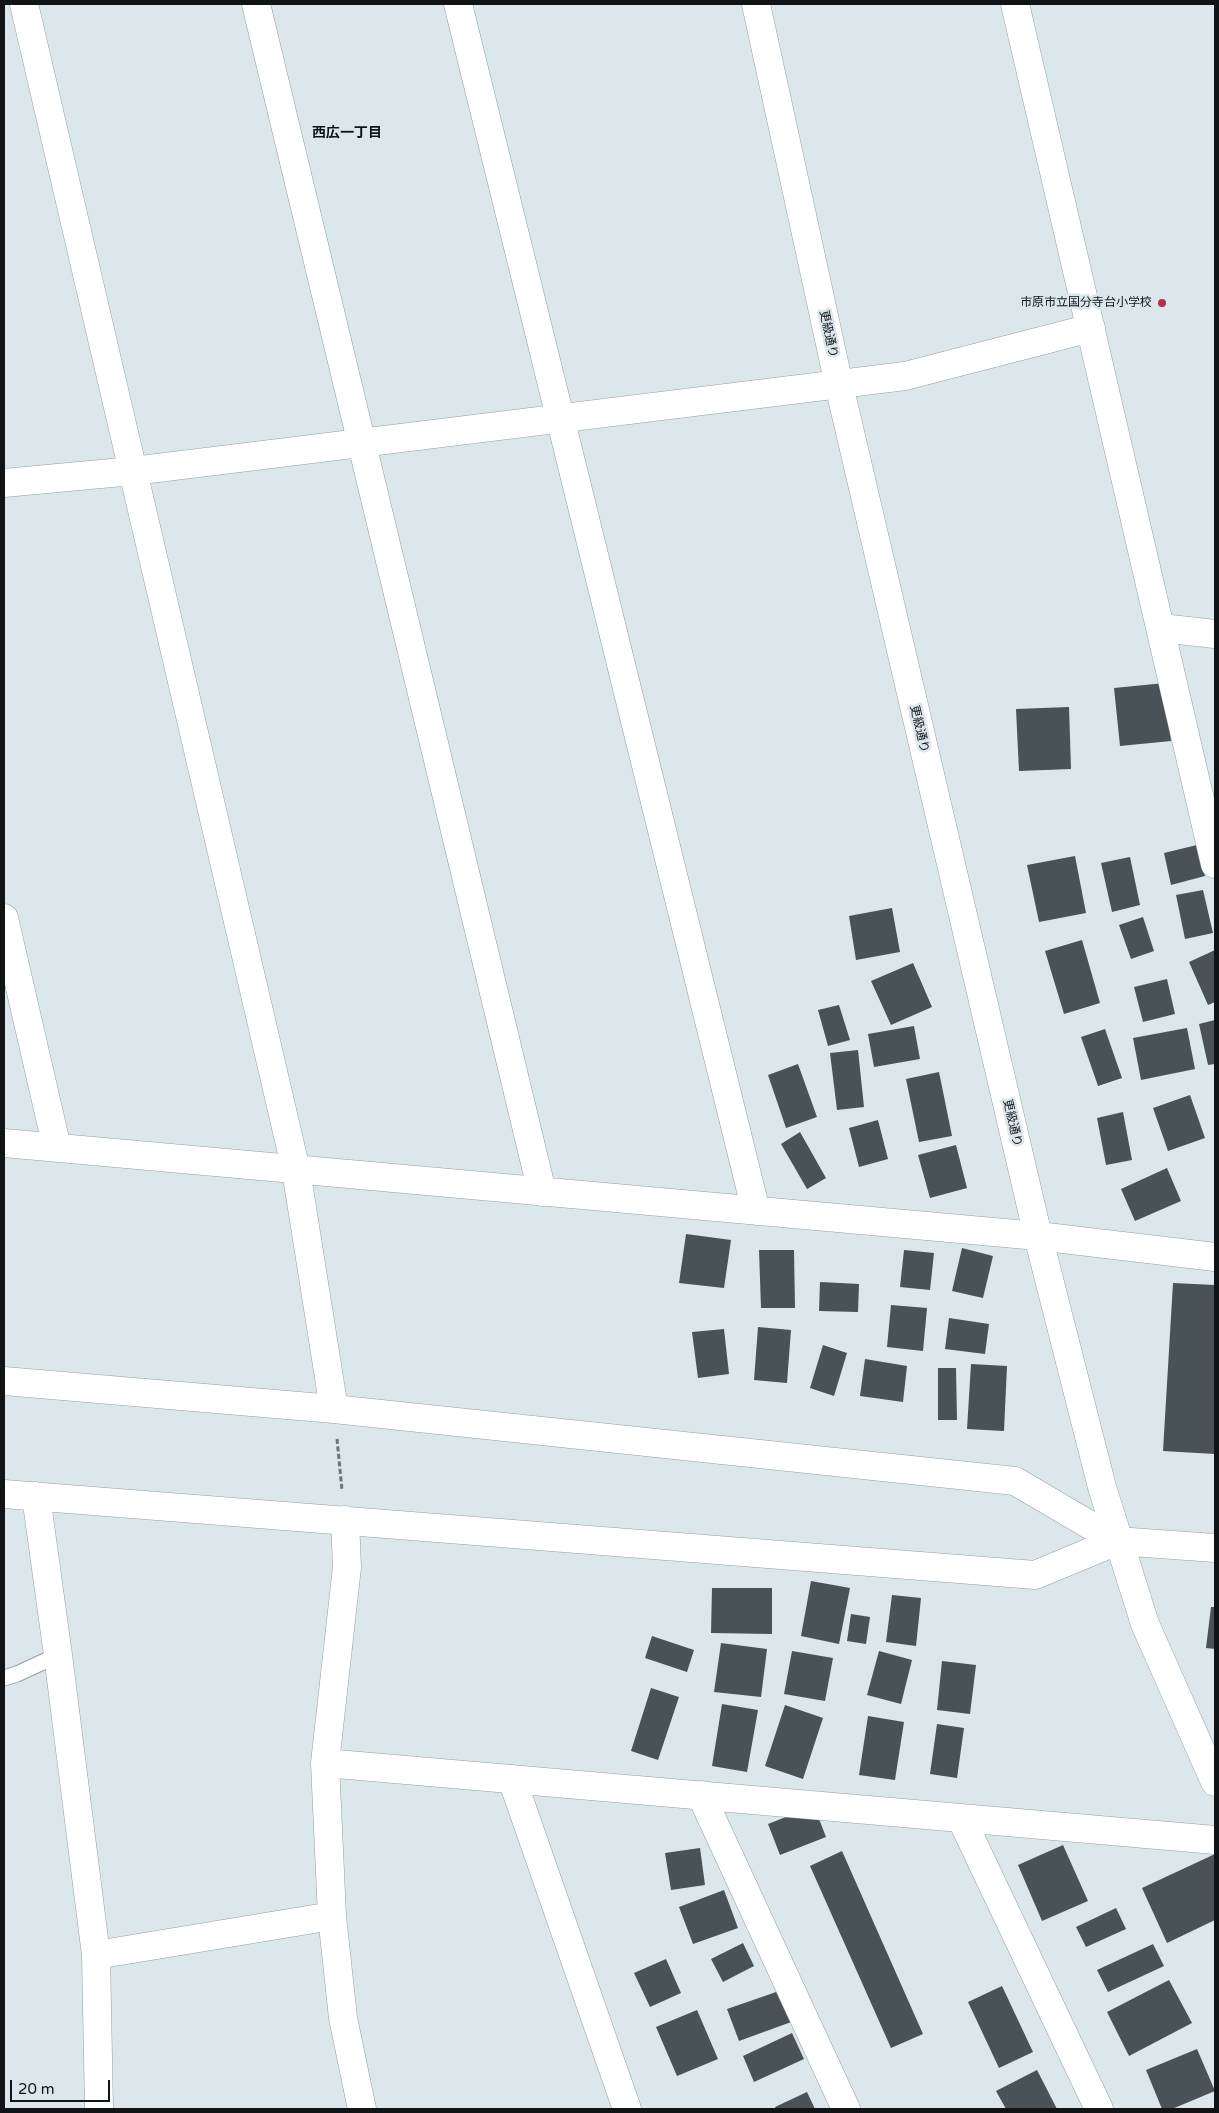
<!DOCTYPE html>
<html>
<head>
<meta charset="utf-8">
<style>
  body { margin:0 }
  #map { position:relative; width:1219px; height:2113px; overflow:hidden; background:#dbe7eb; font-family:"Varela Round",sans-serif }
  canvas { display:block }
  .frame { position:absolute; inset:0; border:5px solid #101415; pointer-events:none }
  .scale { position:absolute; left:10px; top:2080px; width:100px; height:22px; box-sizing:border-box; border:2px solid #101415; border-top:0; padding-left:6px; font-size:15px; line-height:18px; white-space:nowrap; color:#101415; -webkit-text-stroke:4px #dbe7eb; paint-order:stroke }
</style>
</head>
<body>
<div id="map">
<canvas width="1219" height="2113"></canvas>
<div class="frame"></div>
<div class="scale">20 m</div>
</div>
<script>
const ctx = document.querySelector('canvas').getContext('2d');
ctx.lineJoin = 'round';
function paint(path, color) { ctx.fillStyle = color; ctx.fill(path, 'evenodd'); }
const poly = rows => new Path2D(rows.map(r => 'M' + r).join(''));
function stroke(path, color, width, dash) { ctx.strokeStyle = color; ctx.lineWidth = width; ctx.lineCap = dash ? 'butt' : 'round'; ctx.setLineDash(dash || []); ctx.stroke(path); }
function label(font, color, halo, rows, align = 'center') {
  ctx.font = font + ' "Varela Round","Noto Sans JP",sans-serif'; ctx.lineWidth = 5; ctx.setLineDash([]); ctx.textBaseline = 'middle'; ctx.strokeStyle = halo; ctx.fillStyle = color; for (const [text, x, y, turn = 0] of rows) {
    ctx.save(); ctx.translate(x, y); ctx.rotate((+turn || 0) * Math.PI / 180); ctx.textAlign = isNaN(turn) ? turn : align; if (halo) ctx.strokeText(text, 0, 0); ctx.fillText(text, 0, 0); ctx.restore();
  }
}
paint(poly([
  [1165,683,1171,741,1120,746,1114,688],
  [1069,707,1071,769,1019,771,1016,709],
  [1197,845,1205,876,1171,885,1164,853],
  [1075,856,1086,913,1039,922,1027,865],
  [1130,857,1140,905,1112,912,1101,863],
  [1203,890,1213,933,1185,939,1176,895],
  [892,908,900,952,856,960,849,916],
  [1143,917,1154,951,1131,959,1119,925],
  [1082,940,1100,1003,1064,1014,1045,951],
  [1215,950,1215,1002,1208,1005,1189,962],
  [913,963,932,1007,891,1025,871,981],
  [1167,979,1175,1014,1143,1022,1134,987],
  [839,1005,850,1040,828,1046,818,1010],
  [1215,1020,1215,1064,1208,1065,1199,1024],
  [914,1026,920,1059,874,1067,868,1034],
  [1187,1028,1195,1069,1141,1080,1133,1038],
  [1105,1029,1122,1078,1098,1086,1081,1037],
  [858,1050,864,1107,837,1110,830,1053],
  [798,1064,817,1117,786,1128,768,1075],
  [939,1072,952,1136,919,1142,906,1079],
  [1190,1095,1205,1138,1168,1151,1153,1108],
  [1123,1112,1132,1160,1106,1165,1097,1118],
  [878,1120,888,1159,859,1167,849,1128],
  [800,1132,826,1178,807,1189,781,1144],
  [956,1145,967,1188,930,1198,918,1155],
  [1167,1168,1181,1201,1135,1221,1121,1189],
  [686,1234,731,1240,724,1288,679,1283],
  [962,1248,993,1256,983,1298,952,1291],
  [759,1250,794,1250,795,1308,761,1308],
  [904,1250,934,1253,930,1290,900,1287],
  [820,1282,859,1284,858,1312,819,1311],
  [1173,1283,1215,1285,1215,1454,1163,1451],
  [891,1305,927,1308,923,1351,887,1347],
  [949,1318,989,1324,985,1354,945,1349],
  [758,1327,791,1330,787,1383,754,1380],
  [724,1329,729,1374,698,1378,692,1332],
  [823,1345,847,1353,834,1396,810,1388],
  [865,1359,907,1366,903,1402,860,1396],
  [971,1364,1007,1366,1004,1431,967,1429],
  [938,1368,956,1368,957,1420,938,1420],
  [811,1581,850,1588,839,1644,801,1636],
  [712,1588,772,1588,772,1634,711,1633],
  [892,1595,921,1598,916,1646,886,1642],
  [1211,1607,1215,1607,1215,1649,1206,1648],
  [851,1614,870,1617,866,1644,847,1641],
  [652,1636,694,1650,687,1672,645,1658],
  [721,1643,767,1649,761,1697,714,1692],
  [792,1651,833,1658,825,1701,784,1694],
  [879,1651,912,1660,901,1704,867,1695],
  [942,1661,976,1665,970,1714,937,1710],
  [651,1688,679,1697,658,1760,631,1751],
  [722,1704,758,1710,747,1772,712,1766],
  [785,1705,823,1718,803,1779,765,1766],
  [868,1716,904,1722,895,1780,859,1775],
  [937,1724,964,1728,957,1778,930,1774],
  [814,1806,826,1837,780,1855,768,1824],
  [1063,1845,1088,1901,1042,1921,1018,1865],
  [700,1848,705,1885,671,1890,665,1853],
  [842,1851,923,2034,891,2048,810,1866],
  [1215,1854,1215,1920,1167,1943,1142,1888],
  [724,1890,738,1928,693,1944,679,1907],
  [1116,1908,1126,1929,1086,1947,1076,1927],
  [743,1943,754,1966,723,1982,711,1959],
  [1153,1944,1164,1966,1108,1992,1097,1970],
  [666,1959,681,1993,650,2007,634,1973],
  [1169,1980,1192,2023,1129,2056,1107,2012],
  [1002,1986,1033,2052,999,2068,968,2002],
  [782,1990,794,2021,739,2041,727,2009],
  [697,2010,718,2059,677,2076,656,2027],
  [792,2033,804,2059,754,2082,743,2056],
  [1197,2049,1215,2091,1172,2109,1162,2109,1146,2070],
  [1037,2070,1057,2109,1006,2109,996,2091],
  [807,2092,815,2109,776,2109,775,2107]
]), '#495256');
const lane = poly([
  [4,1678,17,1674,58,1655]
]);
const street = poly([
  [24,4,296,1170,334,1409],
  [256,4,542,1192],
  [458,4,756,1211],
  [1015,4,1215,864],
  [4,483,133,471,905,376,1091,328],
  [1161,628,1215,634],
  [4,918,57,1148],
  [4,1143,1038,1236,1215,1257],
  [4,1381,334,1409,1015,1481,1117,1541],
  [4,1494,1035,1575,1117,1541],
  [36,1496,58,1655,96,1955,99,2109],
  [345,1520,347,1567,325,1763,332,1916,343,2018,362,2109],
  [325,1763,1215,1840],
  [512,1779,627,2109],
  [701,1795,846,2109],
  [961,1818,1099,2109],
  [96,1955,332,1916]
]);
const secondary = poly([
  [756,4,839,385,1038,1236,1102,1487,1145,1624,1215,1782],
  [1117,1541,1215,1548]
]);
stroke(lane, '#949fa3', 17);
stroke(street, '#949fa3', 29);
stroke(secondary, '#949fa3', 29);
stroke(poly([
  [337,1439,342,1490]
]), '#6d7577', 3, [5, 2.5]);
stroke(lane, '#fff', 15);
stroke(street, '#fff', 28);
stroke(secondary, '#fff', 28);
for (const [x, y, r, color] of [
  [1162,303,5,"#bd2c4f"]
]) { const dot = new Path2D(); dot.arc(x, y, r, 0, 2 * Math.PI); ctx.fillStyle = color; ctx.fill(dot); stroke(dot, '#dbe7eb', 2); }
label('12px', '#101415', '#dbe7eb', [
  ["市原市立国分寺台小学校",1152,303]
], 'right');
label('12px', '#101415', '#dbe7eb', [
  ["更級通り",828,334,78],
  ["更級通り",919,729,77],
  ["更級通り",1012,1123,77]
]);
label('bold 14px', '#101415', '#dbe7eb', [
  ["西広一丁目",347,133]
]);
</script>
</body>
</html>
